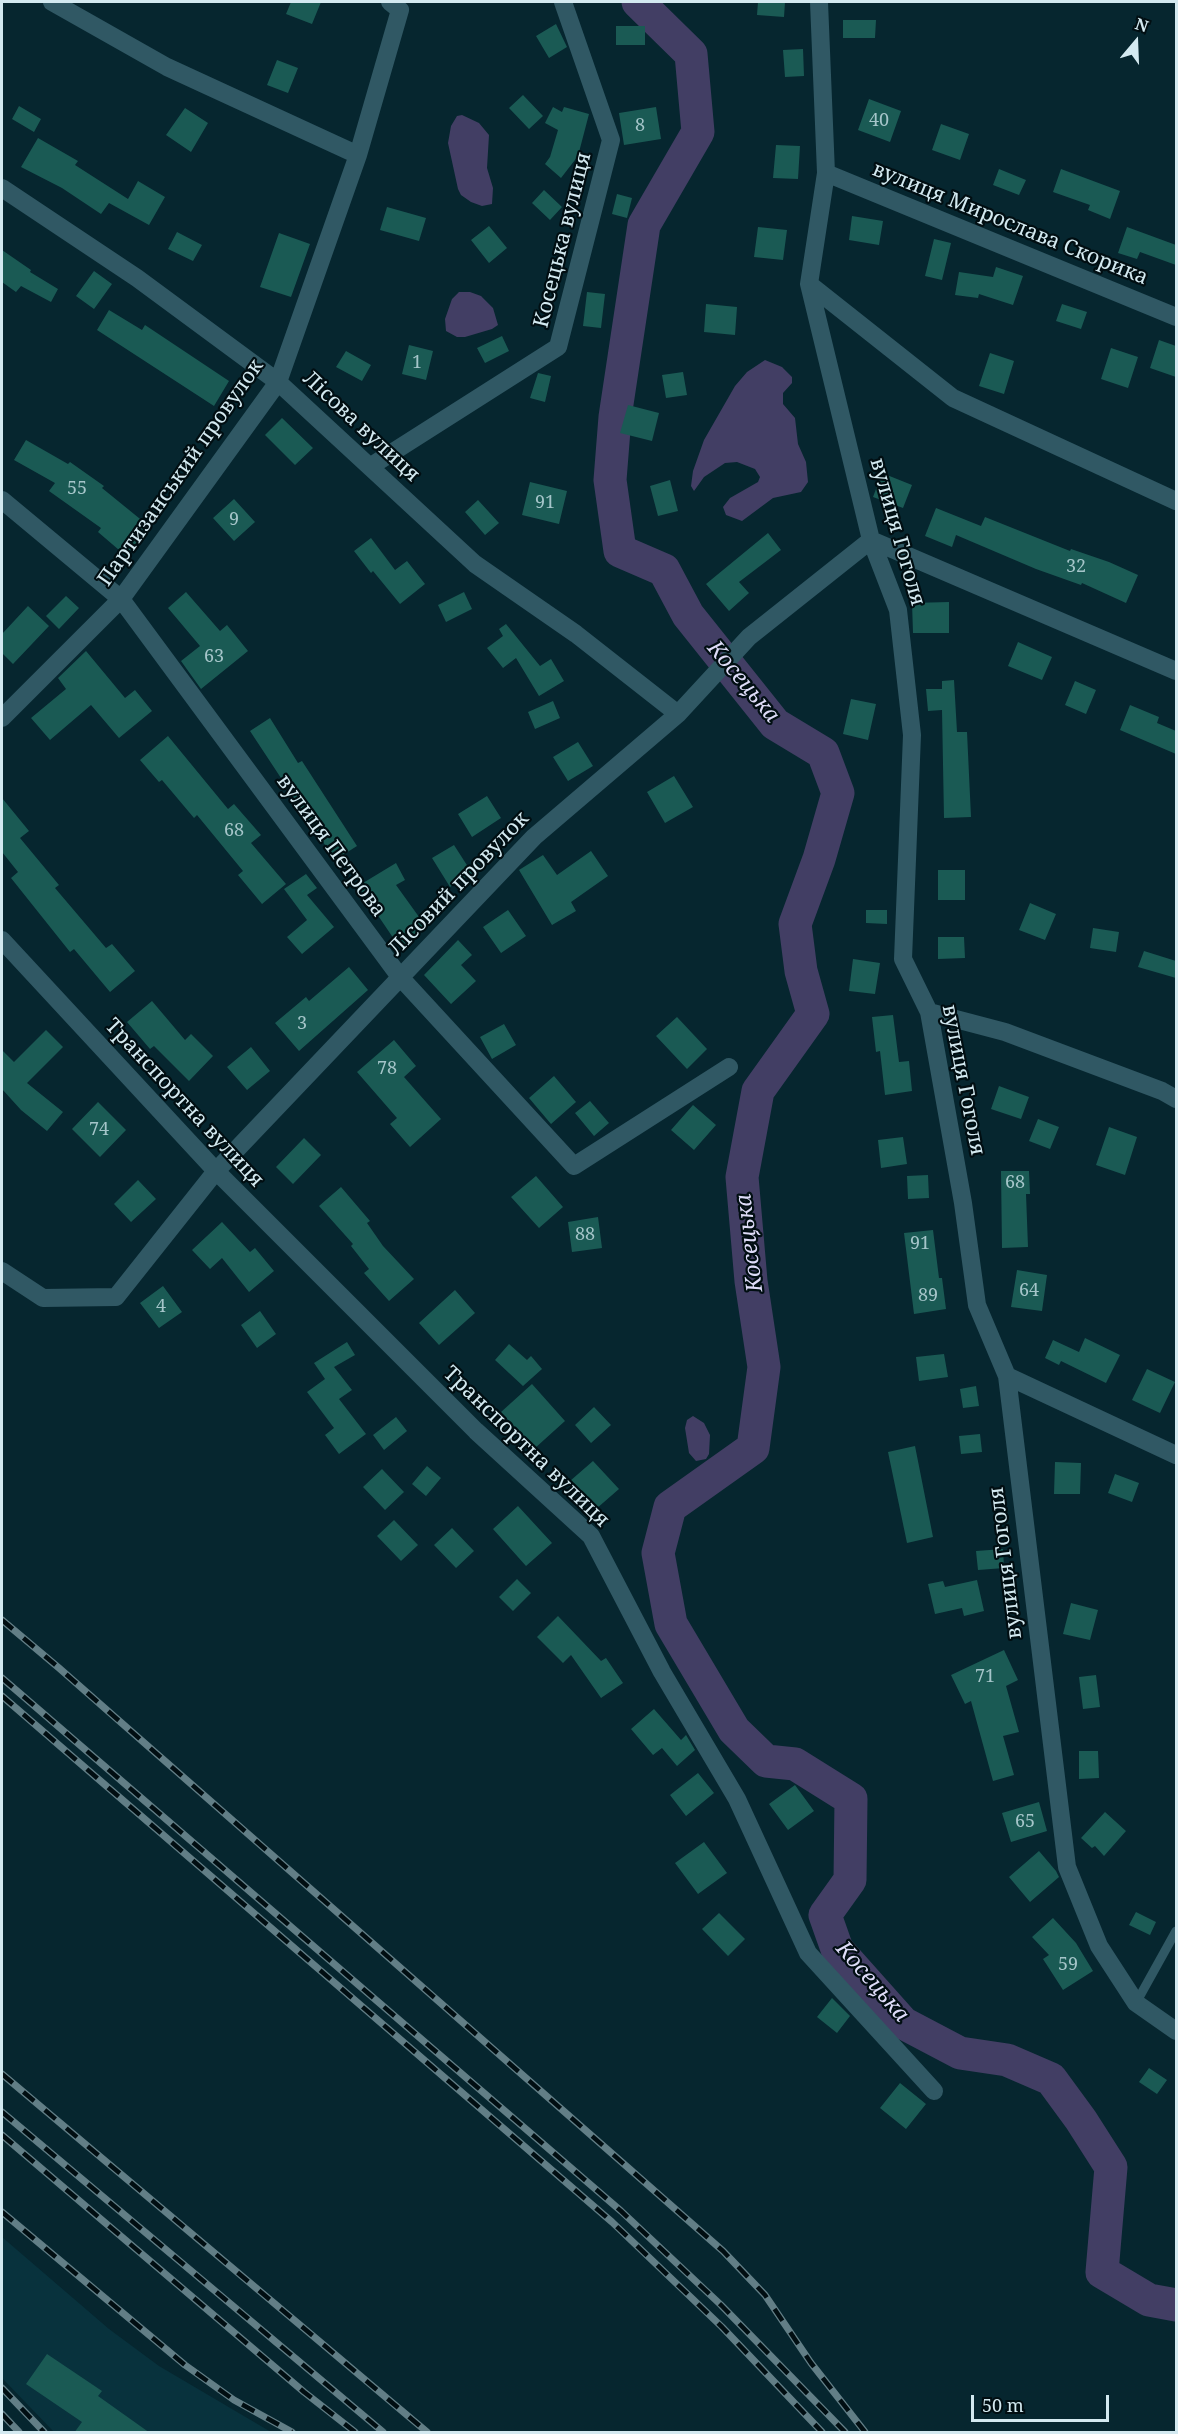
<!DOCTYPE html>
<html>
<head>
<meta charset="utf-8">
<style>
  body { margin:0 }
  #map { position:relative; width:1178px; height:2434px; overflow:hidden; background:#06262f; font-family:"Noto Serif",serif }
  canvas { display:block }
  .frame { position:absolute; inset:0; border:3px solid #d3e9f0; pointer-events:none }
  .north { position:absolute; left:1106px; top:12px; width:60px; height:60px; -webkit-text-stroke:4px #010e12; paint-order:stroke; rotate:19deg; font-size:16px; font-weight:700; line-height:24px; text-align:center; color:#d3e9f0 }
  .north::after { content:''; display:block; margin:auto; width:21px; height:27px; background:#d3e9f0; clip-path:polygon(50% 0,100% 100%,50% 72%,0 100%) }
  .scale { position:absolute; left:971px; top:2395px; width:138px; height:27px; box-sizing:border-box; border:3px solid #d3e9f0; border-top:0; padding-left:8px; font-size:18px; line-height:21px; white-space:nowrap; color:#d3e9f0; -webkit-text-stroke:4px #010e12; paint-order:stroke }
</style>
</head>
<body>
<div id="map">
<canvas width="1178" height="2434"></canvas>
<div class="frame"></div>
<div class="north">N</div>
<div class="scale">50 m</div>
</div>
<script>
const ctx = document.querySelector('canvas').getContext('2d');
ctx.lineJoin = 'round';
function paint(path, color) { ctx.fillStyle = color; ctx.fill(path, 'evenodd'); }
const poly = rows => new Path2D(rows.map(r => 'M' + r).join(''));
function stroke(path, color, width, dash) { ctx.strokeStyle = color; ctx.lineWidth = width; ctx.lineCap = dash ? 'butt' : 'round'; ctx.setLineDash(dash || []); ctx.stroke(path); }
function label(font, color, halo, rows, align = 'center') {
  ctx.font = font + ' "Noto Serif",serif'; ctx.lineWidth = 4.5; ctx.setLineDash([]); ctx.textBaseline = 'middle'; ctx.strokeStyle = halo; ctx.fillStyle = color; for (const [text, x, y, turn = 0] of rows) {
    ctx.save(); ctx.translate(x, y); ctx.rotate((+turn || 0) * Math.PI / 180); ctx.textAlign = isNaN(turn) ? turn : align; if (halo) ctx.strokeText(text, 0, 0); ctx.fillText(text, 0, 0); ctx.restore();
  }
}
paint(poly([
  [2,2237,109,2329,159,2366,271,2432,54,2432,2,2378]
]), '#08323d');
paint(poly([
  [462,115,479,123,489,135,487,168,493,188,492,204,482,206,471,202,461,195,458,189,448,143,451,126,457,116],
  [459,292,470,292,481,296,493,308,498,325,492,329,465,337,457,337,446,331,445,319,452,299],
  [765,360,782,367,792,377,792,383,783,393,783,404,795,418,798,444,806,462,808,482,801,492,773,498,742,521,726,515,723,507,730,498,758,482,760,477,755,469,737,462,725,463,704,477,694,491,691,486,693,471,704,440,735,386,747,372],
  [693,1416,704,1423,710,1435,709,1454,706,1459,696,1461,689,1453,685,1428,687,1420]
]), '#423e64');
stroke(poly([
  [638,2,691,54,698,132,644,225,615,417,610,480,620,551,664,570,688,615,775,724,823,753,838,793,819,859,795,924,801,971,813,1014,758,1091,742,1177,751,1281,764,1367,753,1448,670,1507,658,1553,671,1624,734,1730,766,1761,795,1764,851,1799,850,1880,825,1915,837,1949,903,2023,960,2053,1007,2060,1051,2079,1081,2120,1111,2167,1102,2272,1149,2300,1176,2305]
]), '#423e64', 33);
paint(poly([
  [291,2,321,2,312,24,286,14],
  [758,2,785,2,784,17,757,15],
  [843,20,876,20,875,38,843,38],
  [556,24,567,47,549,58,536,36],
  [616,26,645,26,645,45,616,45],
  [803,49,804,76,785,77,783,50],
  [277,60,298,68,288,93,267,85],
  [523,95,543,116,529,129,509,108],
  [869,99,901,111,890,142,858,130],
  [19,106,41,119,34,132,12,119],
  [553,107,562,112,564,107,589,114,578,156,561,178,545,164,550,157,558,130,545,123],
  [656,107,661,139,624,145,619,113],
  [185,108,208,123,191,152,166,135],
  [941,124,969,134,960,160,932,150],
  [38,138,78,161,75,165,128,199,138,181,165,197,149,225,109,203,101,214,62,188,21,167],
  [776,145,800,146,798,179,773,178],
  [999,169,1026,180,1019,195,993,185],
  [1061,169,1120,191,1110,219,1088,210,1090,205,1053,192],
  [544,190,562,207,550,220,532,203],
  [617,194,632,198,627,218,612,214],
  [387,207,426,218,419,241,380,230],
  [852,216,883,221,879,245,849,240],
  [489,226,507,248,489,263,471,240],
  [758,227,787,230,783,260,754,257],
  [1127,227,1176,245,1176,265,1140,252,1137,259,1118,253],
  [177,232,202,245,193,261,168,249],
  [279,233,310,244,291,297,260,287],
  [934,239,951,243,942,280,925,276],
  [2,250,31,270,30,272,58,289,51,302,21,286,16,292,2,282],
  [996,267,1023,276,1013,305,979,294,978,298,955,295,959,272,993,277],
  [94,271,112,284,94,309,76,296],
  [587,292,605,294,601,328,583,326],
  [706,304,737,307,735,335,704,332],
  [1062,304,1087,312,1081,329,1056,321],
  [109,310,142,330,145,325,229,381,214,406,97,330],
  [502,336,509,351,485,363,477,348],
  [1159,340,1176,346,1176,377,1150,368],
  [409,345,433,351,426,380,402,374],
  [1111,348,1138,357,1128,388,1101,379],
  [346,351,371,365,362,381,336,367],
  [990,353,1014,361,1004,394,979,386],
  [683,372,687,395,666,398,662,375],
  [538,373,551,376,545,402,530,398],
  [628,405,659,413,652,441,620,433],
  [282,418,313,448,295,465,265,435],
  [26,440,68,464,70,462,104,486,102,488,150,527,126,556,98,532,101,528,49,491,55,483,14,460],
  [882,473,912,485,903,508,873,497],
  [670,480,678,511,658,516,650,486],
  [530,482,567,491,559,524,522,515],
  [234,499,255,522,234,541,213,518],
  [478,500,499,523,485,535,465,512],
  [936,508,981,526,985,517,1070,551,1071,549,1109,562,1138,575,1126,603,1082,583,1081,585,1036,569,956,535,952,547,925,536],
  [768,533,781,550,739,582,749,593,729,611,706,584],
  [371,538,395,570,407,561,425,584,400,604,373,571,371,573,354,551],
  [186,592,220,631,227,625,248,651,201,689,181,661,200,646,168,608],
  [464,592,472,609,446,622,438,605],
  [66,596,79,608,59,629,46,616],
  [949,602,949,633,913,633,912,603],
  [28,606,49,626,13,664,2,653,2,634],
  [506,624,540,666,551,659,564,681,539,696,516,658,503,668,487,648,503,636,499,629],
  [1018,642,1052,657,1042,680,1008,666],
  [86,651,125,698,135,690,152,711,119,738,91,705,50,740,31,718,66,689,58,678],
  [954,680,957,732,967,732,971,817,944,818,942,710,928,711,926,689,942,689,942,681],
  [1075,681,1096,690,1086,714,1065,705],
  [851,699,876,704,868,740,843,734],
  [553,701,560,718,535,729,528,712],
  [1130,705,1159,717,1157,723,1176,731,1176,754,1120,730],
  [270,718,298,763,302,761,357,846,335,860,250,731],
  [168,736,228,809,234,804,261,835,251,843,286,884,262,904,238,875,243,871,197,815,194,818,162,780,159,782,140,760],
  [578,742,593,766,568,781,553,757],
  [674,776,693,807,665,823,647,792],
  [487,796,501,818,472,837,458,814],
  [2,798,29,831,20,838,59,885,55,888,106,948,112,944,135,971,110,992,74,949,70,952,11,878,18,872,2,852],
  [454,845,472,873,450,887,432,858],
  [591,851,608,876,571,902,576,911,552,925,519,870,543,855,557,875],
  [396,863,405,880,396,885,427,928,400,948,358,886],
  [938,870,965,870,965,900,938,900],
  [306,874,317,888,307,895,334,927,302,954,287,937,307,920,284,889],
  [1030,903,1056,914,1045,940,1019,930],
  [508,910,526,936,501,953,483,927],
  [866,910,887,910,887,924,866,923],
  [1093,928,1119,932,1116,952,1090,948],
  [938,937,964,937,965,958,938,959],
  [458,940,472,955,461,965,476,981,451,1004,424,975],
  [1144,951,1176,961,1176,978,1138,967],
  [853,959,880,963,875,994,849,991],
  [349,967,368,990,299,1051,275,1023,306,997,309,1001],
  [152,1001,185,1040,191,1034,213,1056,189,1081,154,1046,150,1049,127,1022],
  [893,1015,899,1062,909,1061,912,1091,885,1095,880,1051,876,1052,872,1017],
  [677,1017,707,1049,687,1069,656,1036],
  [504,1024,516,1045,492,1059,480,1037],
  [46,1030,63,1047,27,1083,63,1112,47,1131,21,1110,2,1089,2,1050,14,1062],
  [394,1040,416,1066,404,1077,441,1119,410,1147,390,1124,397,1118,357,1072],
  [251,1047,270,1071,247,1090,227,1067],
  [554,1076,576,1102,551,1124,529,1098],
  [999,1086,1029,1097,1021,1119,991,1109],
  [590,1101,609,1123,594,1136,575,1113],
  [98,1102,126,1130,100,1157,72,1129],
  [693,1105,716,1125,694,1150,671,1130],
  [1038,1119,1059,1127,1050,1149,1029,1141],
  [1109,1127,1137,1137,1125,1175,1096,1165],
  [903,1137,907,1164,881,1168,878,1140],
  [304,1138,321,1155,293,1184,276,1167],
  [1001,1171,1029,1171,1030,1194,1026,1194,1028,1247,1002,1248],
  [928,1175,929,1198,908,1199,907,1176],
  [536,1176,563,1207,539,1228,511,1197],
  [138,1180,156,1199,131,1222,114,1204],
  [341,1187,370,1221,367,1223,383,1246,414,1279,389,1301,364,1273,369,1269,351,1246,353,1244,319,1206],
  [598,1217,602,1248,572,1252,568,1222],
  [222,1222,250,1252,255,1248,274,1271,249,1292,222,1258,210,1269,192,1250],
  [933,1230,939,1278,942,1278,946,1309,914,1314,904,1233],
  [1017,1270,1047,1275,1042,1311,1011,1307],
  [163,1286,182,1312,159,1328,140,1303],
  [455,1290,475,1313,439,1345,419,1323],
  [260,1311,276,1334,257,1348,241,1325],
  [1085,1338,1120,1355,1106,1383,1061,1361,1059,1365,1045,1358,1053,1340,1079,1352],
  [347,1342,355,1355,334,1367,352,1390,339,1399,366,1434,339,1454,325,1435,334,1428,307,1392,325,1379,314,1363],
  [509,1344,527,1360,531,1356,542,1369,523,1386,495,1360],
  [944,1354,948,1377,919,1381,916,1357],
  [1147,1369,1175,1382,1160,1413,1132,1400],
  [532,1384,565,1421,534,1449,501,1412],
  [976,1386,979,1406,963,1408,960,1389],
  [594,1407,611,1425,591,1443,575,1425],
  [396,1417,407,1431,384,1450,373,1435],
  [980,1434,982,1452,961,1454,959,1436],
  [915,1446,933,1537,907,1543,888,1452],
  [593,1461,619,1489,596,1509,570,1481],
  [1055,1462,1081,1463,1080,1494,1054,1494],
  [427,1466,441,1478,426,1496,412,1484],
  [382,1469,404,1492,385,1510,363,1487],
  [1115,1474,1139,1483,1132,1502,1108,1493],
  [518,1506,552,1543,526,1566,493,1529],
  [394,1520,418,1545,401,1561,377,1536],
  [452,1528,474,1551,456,1568,434,1545],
  [1003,1549,1004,1568,978,1570,976,1551],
  [517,1579,531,1593,513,1611,499,1597],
  [977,1580,984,1611,964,1616,962,1608,935,1614,928,1584,943,1581,945,1587],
  [1071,1603,1098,1610,1090,1640,1063,1634],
  [558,1616,601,1661,606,1658,623,1683,601,1698,571,1655,563,1663,537,1637],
  [1004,1650,1018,1680,1006,1686,1019,1732,1003,1736,1014,1775,993,1781,971,1701,965,1704,951,1675],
  [1096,1675,1100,1707,1083,1709,1079,1677],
  [654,1709,681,1740,686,1735,695,1750,677,1766,662,1748,653,1755,631,1729],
  [1079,1751,1098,1751,1099,1778,1079,1779],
  [698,1773,714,1793,686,1816,670,1795],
  [795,1785,814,1811,788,1830,769,1804],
  [1039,1802,1047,1831,1011,1842,1002,1813],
  [1105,1812,1126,1831,1104,1856,1095,1846,1092,1848,1081,1838],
  [704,1842,727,1873,698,1894,675,1863],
  [1039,1851,1056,1871,1059,1877,1030,1902,1009,1877],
  [1136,1912,1156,1922,1150,1935,1129,1925],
  [719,1913,745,1939,728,1956,702,1929],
  [1053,1918,1076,1943,1093,1971,1063,1990,1043,1959,1049,1955,1032,1937],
  [832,1998,850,2016,837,2033,817,2017],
  [1149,2068,1167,2080,1157,2094,1139,2082],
  [900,2083,926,2104,906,2129,880,2108],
  [47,2354,102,2391,98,2396,150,2433,74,2433,82,2422,26,2384]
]), '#1a5a54');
stroke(poly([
  [1136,2003,1176,1931]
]), '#305864', 9);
stroke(poly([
  [52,2,167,67,358,155],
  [819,2,826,173,809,284,871,540,898,610,912,735,903,959,929,1012,963,1203,977,1305,1007,1376,1067,1867,1099,1946,1136,2003,1176,2031],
  [826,173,1176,317],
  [2,188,137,278,278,382,475,564,576,634,678,714],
  [809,284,953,398,1176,501],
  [371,466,558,347,611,140,563,2],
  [2,500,121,599,400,977,574,1166,729,1067],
  [2,718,121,599,278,382,358,155,400,10,390,2],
  [2,940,216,1171,476,1431,591,1536,662,1672,737,1799,808,1953,934,2091],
  [929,1012,1005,1032,1162,1091,1176,1099],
  [2,1271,43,1298,116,1297,216,1171,534,837,678,714,749,637,871,540,1176,671],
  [1007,1376,1176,1455]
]), '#305864', 18);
const rail = poly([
  [2,1620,59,1668,723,2251,765,2295,811,2363,865,2432],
  [2,1678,621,2211,721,2305,845,2432],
  [2,1696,612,2222,722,2327,822,2432],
  [2,2074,427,2432],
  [2,2112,383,2432],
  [2,2135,304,2392,355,2432],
  [2,2212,185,2365,234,2400,292,2432],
  [2,2388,44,2432],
  [2,2414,19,2432]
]);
stroke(rail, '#627e86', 7);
stroke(rail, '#010e12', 4.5, [14]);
label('18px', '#a5c5c9', null, [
  ["40",879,121],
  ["8",640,126],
  ["1",417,363],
  ["55",77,489],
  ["91",545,503],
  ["9",234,520],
  ["32",1076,567],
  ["63",214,657],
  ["68",234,831],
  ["3",302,1024],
  ["78",387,1069],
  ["74",99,1130],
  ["68",1015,1183],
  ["88",585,1235],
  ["91",920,1244],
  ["64",1029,1291],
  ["89",928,1296],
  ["4",161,1307],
  ["71",985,1677],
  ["65",1025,1822],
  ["59",1068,1965]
]);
label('21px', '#d3e9f0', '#010e12', [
  ["вулиця Мирослава Скорика",1010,224,22],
  ["Косецька вулиця",563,240,-76],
  ["Лісова вулиця",361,427,43],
  ["Партизанський провулок",181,473,-55],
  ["вулиця Гоголя",897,532,74],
  ["вулиця Петрова",331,846,54],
  ["Лісовий провулок",459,884,-46],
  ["вулиця Гоголя",963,1080,79],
  ["Транспортна вулиця",184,1103,47],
  ["Транспортна вулиця",526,1447,44],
  ["вулиця Гоголя",1006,1563,-97]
]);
label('italic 22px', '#dedcf8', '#010e12', [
  ["Косецька",743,682,50],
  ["Косецька",750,1243,-97],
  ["Косецька",872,1982,49]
]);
</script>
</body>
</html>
